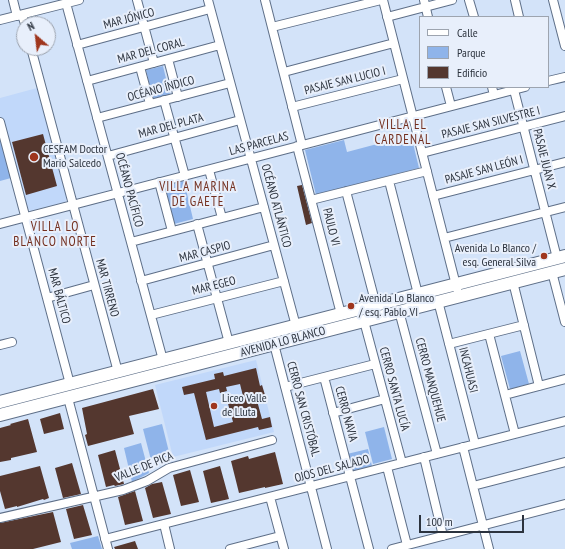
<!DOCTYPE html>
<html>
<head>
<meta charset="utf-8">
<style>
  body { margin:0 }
  #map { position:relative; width:565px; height:549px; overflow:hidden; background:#d3e3f9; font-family:"PT Sans Narrow",sans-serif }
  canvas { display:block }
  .legend { position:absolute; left:419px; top:16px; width:130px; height:72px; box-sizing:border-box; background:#e8effb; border:1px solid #9da4af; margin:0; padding:5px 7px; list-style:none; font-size:12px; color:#2c333e }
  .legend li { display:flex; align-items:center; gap:8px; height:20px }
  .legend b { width:20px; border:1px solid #9da4af }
  .north { position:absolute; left:16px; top:16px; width:40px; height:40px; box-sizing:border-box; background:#e8effb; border:1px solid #9da4af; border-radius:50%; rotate:332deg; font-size:11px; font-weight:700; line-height:16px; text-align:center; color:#2c333e }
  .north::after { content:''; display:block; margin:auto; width:14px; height:18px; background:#9f361e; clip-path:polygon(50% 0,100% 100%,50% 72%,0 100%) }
  .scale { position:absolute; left:419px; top:515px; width:105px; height:18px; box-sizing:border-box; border:2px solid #2c333e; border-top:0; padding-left:5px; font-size:12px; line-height:14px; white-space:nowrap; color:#2c333e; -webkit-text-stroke:3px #e8effb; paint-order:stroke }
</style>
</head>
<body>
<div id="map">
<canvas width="565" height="549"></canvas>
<ul class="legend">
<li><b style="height:5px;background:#fff"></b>Calle</li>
<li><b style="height:11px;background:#8fb4ea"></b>Parque</li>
<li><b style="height:11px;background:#54372f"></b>Edificio</li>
</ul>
<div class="north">N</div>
<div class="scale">100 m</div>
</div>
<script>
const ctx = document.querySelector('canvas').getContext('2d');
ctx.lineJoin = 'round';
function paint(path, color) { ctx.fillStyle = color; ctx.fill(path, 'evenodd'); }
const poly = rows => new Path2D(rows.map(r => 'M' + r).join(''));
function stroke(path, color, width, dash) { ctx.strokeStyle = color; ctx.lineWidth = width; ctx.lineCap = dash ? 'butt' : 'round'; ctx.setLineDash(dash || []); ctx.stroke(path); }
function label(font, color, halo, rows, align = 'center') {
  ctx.font = font + ' "PT Sans Narrow",sans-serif'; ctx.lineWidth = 4; ctx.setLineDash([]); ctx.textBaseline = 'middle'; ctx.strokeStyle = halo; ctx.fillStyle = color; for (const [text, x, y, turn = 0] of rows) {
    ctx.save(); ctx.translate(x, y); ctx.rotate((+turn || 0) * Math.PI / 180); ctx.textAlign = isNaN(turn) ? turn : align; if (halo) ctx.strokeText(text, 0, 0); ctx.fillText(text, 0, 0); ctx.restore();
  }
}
paint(poly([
  [37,88,67,198,65,202,31,211,26,207,0,115,0,98],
  [256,360,274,432,173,457,155,385]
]), '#c1d8fa');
paint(poly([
  [163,66,170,95,153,99,146,70],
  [411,135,419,168,316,195,305,150,344,140,347,152],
  [0,137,11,178,0,181],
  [184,181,193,219,174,224,165,186],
  [520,351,529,384,510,389,501,356],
  [162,424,170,456,151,460,143,429],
  [384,427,392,459,373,464,365,432],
  [141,443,149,473,132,482,124,448],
  [368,449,372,466,352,471,347,454],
  [98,536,102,549,72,549,70,543]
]), '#8fb4ea');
paint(poly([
  [43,134,57,186,26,195,12,142],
  [302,185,312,223,306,225,297,186],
  [256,368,260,386,262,385,265,395,256,397,262,419,270,417,272,427,259,430,258,427,206,440,194,393,184,395,182,387,215,379,214,374,223,372,224,376],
  [240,384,243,396,227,400,233,422,214,427,206,392,219,389,220,393,227,391,226,387],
  [153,389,159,409,129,416,134,434,88,446,85,435,87,434,82,408],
  [60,413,64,429,44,434,40,419],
  [28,419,37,452,11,458,11,460,0,462,0,428,11,425,10,424],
  [115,450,124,484,115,486,114,485,106,487,98,455],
  [275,452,283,484,265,488,265,487,239,493,231,461,248,456,249,459],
  [72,463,81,494,63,498,55,468],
  [40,466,49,498,44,500,43,499,17,507,17,506,5,509,0,491,0,476],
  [220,466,229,499,211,503,203,471],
  [190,470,199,502,181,506,173,475],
  [162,482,171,514,153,518,145,488,152,484],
  [135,491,143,521,125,525,118,497],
  [83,505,92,535,74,539,66,509],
  [53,512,61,542,33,549,0,549,0,523],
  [135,541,138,549,115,549,114,547]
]), '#54372f');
const minor = poly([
  [13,0,17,16],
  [137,0,154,63],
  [208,0,296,326],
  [265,0,302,145],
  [383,0,457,289],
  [424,0,428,17],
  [469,0,474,17],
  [515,0,519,17],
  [553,0,565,46],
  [66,3,163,360],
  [22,15,25,24],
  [387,17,452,0],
  [0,20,79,0],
  [272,27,381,0],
  [77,45,210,9],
  [31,48,118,372],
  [168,59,178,97],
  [140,67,150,104],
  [284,72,394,43],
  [87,81,220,45],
  [548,81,565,77],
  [446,87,451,106],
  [492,87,494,95],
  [514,90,557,258],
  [164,100,185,176],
  [292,107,403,79],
  [97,118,230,83],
  [0,122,70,384],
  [297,146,341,314],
  [422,153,565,116],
  [108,156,240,120],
  [209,170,222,218],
  [389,181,418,294],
  [159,182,172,231],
  [346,191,376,305],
  [433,196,565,162],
  [311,200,427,171],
  [0,224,525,87],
  [197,224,229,343],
  [444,238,565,207],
  [131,242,264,207],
  [552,272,565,322],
  [141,281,274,245],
  [513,282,539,386],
  [47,298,94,285],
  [438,301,475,444],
  [399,311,437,454],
  [151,315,284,281],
  [364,321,402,463],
  [489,334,515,434],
  [274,344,327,549],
  [449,344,524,325],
  [0,345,12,342],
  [324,377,369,549],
  [285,387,375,364],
  [505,395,565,379],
  [68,398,108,549],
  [333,413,385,399],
  [463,447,489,549],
  [424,457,443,536],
  [387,467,407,545],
  [473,486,565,462],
  [270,497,284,549],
  [0,518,123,490,147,481,169,468,272,440],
  [164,524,170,549],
  [105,539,565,421],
  [230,549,280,536],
  [392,549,565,504]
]);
const primary = poly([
  [0,402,565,256],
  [0,415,565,269]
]);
stroke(minor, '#5e6f88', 10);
stroke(primary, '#5e6f88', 14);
stroke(minor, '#fff', 8);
stroke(primary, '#fff', 12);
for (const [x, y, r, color] of [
  [34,157,5,"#9f361e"],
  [544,256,4,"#9f361e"],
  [351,306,4,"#9f361e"],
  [214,406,4,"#9f361e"]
]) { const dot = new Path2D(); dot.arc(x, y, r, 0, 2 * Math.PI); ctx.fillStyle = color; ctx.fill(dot); stroke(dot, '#e8effb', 1.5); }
label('12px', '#2c333e', '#e8effb', [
  ["MAR JÓNICO",129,19,-15],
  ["MAR DEL CORAL",151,51,-15],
  ["PASAJE SAN LUCIO I",345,81,-14],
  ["OCÉANO ÍNDICO",161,89,-15],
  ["PASAJE SAN SILVESTRE I",491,123,-14],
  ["MAR DEL PLATA",171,126,-15],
  ["LAS PARCELAS",259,144,-15],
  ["PASAJE JUAN X",544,159,76],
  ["PASAJE SAN LEÓN I",484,170,-15],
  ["OCÉANO PACÍFICO",129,190,75],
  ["OCÉANO ATLÁNTICO",276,206,75],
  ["PAULO VI",331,227,76],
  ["MAR CASPIO",205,252,-15],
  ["MAR EGEO",214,286,-14],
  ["MAR TIRRENO",107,288,75],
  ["MAR BÁLTICO",59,296,75],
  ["AVENIDA LO BLANCO",283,342,-15],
  ["INCAHUASI",468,370,76],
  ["CERRO MANQUEHUE",430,380,75],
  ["CERRO SANTA LUCÍA",394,389,75],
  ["CERRO SAN CRISTÓBAL",303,409,75],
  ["CERRO NAVIA",346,414,75],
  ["VALLE DE PICA",144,467,-22],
  ["OJOS DEL SALADO",332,469,-15]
]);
label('12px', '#2c333e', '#e8effb', [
  ["CESFAM Doctor",43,150],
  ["Mario Salcedo",43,164],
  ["Avenida Lo Blanco /",536,249,"right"],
  ["esq. General Silva",536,263,"right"],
  ["Avenida Lo Blanco",359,299],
  ["/ esq. Pablo VI",359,313],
  ["Liceo Valle",222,399],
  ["de Lluta",222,413]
], 'left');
ctx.letterSpacing = '1px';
label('13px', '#732f1f', '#e8effb', [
  ["VILLA EL",403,125],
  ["CARDENAL",403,140],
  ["VILLA MARINA",198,187],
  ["DE GAETE",198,202],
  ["VILLA LO",55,227],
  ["BLANCO NORTE",55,242]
]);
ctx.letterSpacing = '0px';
</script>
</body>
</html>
